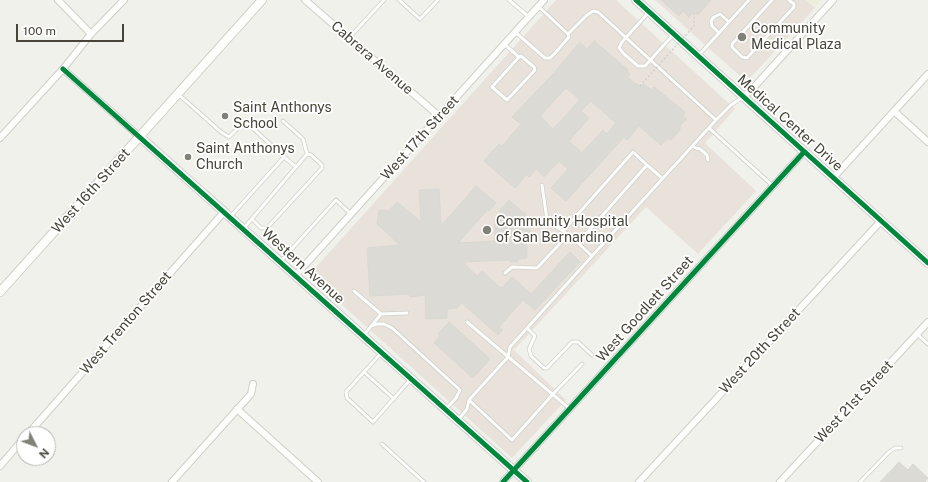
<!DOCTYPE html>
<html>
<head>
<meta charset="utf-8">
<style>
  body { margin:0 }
  #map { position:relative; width:928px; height:482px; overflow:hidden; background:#f1f1ec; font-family:"Public Sans",sans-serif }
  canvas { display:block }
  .north { position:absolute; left:16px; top:426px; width:40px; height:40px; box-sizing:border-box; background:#fff; border:1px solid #b5b5b0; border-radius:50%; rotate:132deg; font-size:11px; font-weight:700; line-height:16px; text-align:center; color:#474539 }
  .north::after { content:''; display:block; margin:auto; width:14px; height:18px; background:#828178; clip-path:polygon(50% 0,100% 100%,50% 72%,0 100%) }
  .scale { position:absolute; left:16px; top:24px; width:108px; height:18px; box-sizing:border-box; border:2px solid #474539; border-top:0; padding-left:5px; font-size:12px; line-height:14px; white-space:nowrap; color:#474539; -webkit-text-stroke:3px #fff; paint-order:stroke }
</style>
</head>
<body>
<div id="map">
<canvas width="928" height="482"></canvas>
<div class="north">N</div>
<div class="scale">100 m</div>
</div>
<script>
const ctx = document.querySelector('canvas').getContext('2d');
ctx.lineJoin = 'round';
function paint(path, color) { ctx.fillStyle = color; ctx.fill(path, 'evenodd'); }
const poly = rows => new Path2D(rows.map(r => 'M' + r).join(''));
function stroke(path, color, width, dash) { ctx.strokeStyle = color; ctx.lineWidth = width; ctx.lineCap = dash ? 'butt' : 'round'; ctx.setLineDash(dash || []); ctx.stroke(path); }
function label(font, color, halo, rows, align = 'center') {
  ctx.font = font + ' "Public Sans",sans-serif'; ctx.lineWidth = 3.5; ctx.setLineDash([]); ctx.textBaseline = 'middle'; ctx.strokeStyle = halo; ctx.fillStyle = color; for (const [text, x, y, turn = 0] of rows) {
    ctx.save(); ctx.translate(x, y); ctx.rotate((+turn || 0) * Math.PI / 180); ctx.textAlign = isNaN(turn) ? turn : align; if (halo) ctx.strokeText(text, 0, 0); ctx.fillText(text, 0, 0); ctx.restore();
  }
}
paint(poly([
  [806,0,822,0,815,8]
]), '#eeeedf');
paint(poly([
  [556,0,616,0,735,109,705,143,756,191,698,254,646,207,514,350,566,400,512,458,309,275],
  [655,0,806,0,815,8,751,77,742,78]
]), '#e8e2db');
const building = poly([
  [661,0,711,0,698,15,694,11,689,17,683,11,679,16,661,0],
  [594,41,628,70,627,71,630,74,628,77,634,83,641,86,643,84,652,90,654,87,685,112,683,116,687,119,680,126,680,130,671,140,668,138,661,145,639,126,627,140,624,137,566,201,551,188,568,169,559,161,544,177,536,169,529,177,527,174,515,188,484,161,499,144,502,146,521,124,512,117,552,75,580,42,587,49,594,41],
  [566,88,580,100,553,129,540,116,566,88],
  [591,101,616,123,607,134,603,130,582,153,569,141,589,118,581,111,591,101],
  [476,186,496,203,489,211,488,209,458,243,495,241,495,220,508,218,499,211,509,200,523,213,525,213,526,230,530,229,531,236,527,237,527,258,518,259,518,262,510,262,510,260,463,262,477,276,482,271,499,287,499,286,502,288,512,277,531,294,570,252,580,262,535,310,523,300,499,327,503,330,498,335,462,303,457,308,447,309,447,318,426,319,425,295,410,297,409,294,370,296,367,248,400,245,377,224,379,210,388,211,397,202,421,222,419,190,439,189,441,226,476,186],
  [449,322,490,359,473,378,434,343,440,336,438,334,449,322],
  [899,462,908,470,913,464,928,478,925,482,880,482,899,462]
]);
paint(building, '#dbdad4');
stroke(building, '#d9d8d2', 1);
const service = poly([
  [399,0,420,19,438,0],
  [509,0,529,17],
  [772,0,732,44,732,47,742,57,747,58,794,7,794,4,789,0],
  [649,12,622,42,619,48,624,54,638,66,645,66,673,35],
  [515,32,545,58,550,58,555,53,569,37,568,34,538,6],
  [719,33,712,26,711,21,714,17,720,14,729,22],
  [568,34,586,16,593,11,598,12,716,120],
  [349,38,384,0],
  [504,44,519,57,521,56,534,67,535,70,507,100,492,87,519,57],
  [699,55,749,0],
  [178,94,221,132,229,137,245,121,284,157,231,216],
  [709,128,773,186],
  [692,146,696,148,700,149,707,155,708,160],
  [284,157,296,167],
  [662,178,647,165,578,243,592,256,716,120,731,105,743,97],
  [542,185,547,220,553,225,563,231],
  [252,219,261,228,267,228,322,168,322,165,311,155,307,154,303,139,283,121],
  [244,228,307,154],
  [578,243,563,231,633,152,647,165],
  [280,262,336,200,351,214],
  [505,273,512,267,537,268,568,235],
  [354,291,381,314,364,335],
  [381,314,407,313],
  [467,322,570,409],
  [371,326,377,324,384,324,392,328,460,390,456,398,446,409],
  [527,328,535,336,529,349,531,356,544,368,547,368,572,342,578,342,592,355],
  [917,334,928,344],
  [382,352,346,392,347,398,373,422,410,380],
  [364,372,394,399],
  [469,400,512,440,553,394,582,364],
  [459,419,467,409,469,400,508,357,510,347,592,256],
  [382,444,424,482],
  [860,482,889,452,895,448,901,448]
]);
const minor = poly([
  [58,0,91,34],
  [305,0,439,116],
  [63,69,140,137],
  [743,97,754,87,833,0],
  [894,111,928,142],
  [0,138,63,69,91,34,124,0],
  [833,178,928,74],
  [295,276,544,0],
  [237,409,318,482],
  [28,434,224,212],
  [0,466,24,438],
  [172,482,251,394,253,384],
  [503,482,804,152],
  [639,482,881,221],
  [780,482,928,322]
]);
const tertiary = poly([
  [636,0,928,263],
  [140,137,527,482],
  [0,292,262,0]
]);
stroke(service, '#cfcfca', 4.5);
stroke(minor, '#cfcfca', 8);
stroke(tertiary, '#cfcfca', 10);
stroke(service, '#fdfdfc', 3);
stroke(minor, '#fdfdfc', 6);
stroke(tertiary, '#fdfdfc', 8);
stroke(poly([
  [640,86,694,26,694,11]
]), '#d1d1cb', 1.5, [2, 2]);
stroke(poly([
  [636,0,928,263],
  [63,69,527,482],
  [503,482,804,152]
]), '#00873e', 5);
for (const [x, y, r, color] of [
  [742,37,5,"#828178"],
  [225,116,4,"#828178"],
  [188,157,4,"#828178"],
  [487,230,5,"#828178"]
]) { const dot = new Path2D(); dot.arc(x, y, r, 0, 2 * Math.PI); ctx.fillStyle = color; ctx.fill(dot); stroke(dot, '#fff', 1.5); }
label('14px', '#474539', '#fff', [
  ["Community",751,29],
  ["Medical Plaza",751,45],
  ["Saint Anthonys",233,108],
  ["School",233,124],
  ["Saint Anthonys",196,149],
  ["Church",196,165],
  ["Community Hospital",496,222],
  ["of San Bernardino",496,238]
], 'left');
label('14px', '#474539', '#fff', [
  ["Cabrera Avenue",372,58,41],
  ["Medical Center Drive",790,123,42],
  ["West 17th Street",420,138,-48],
  ["West 16th Street",91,191,-48],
  ["Western Avenue",303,266,42],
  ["West Goodlett Street",645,309,-48],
  ["West Trenton Street",126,323,-49],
  ["West 20th Street",760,351,-47],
  ["West 21st Street",854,402,-47]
]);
</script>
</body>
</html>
